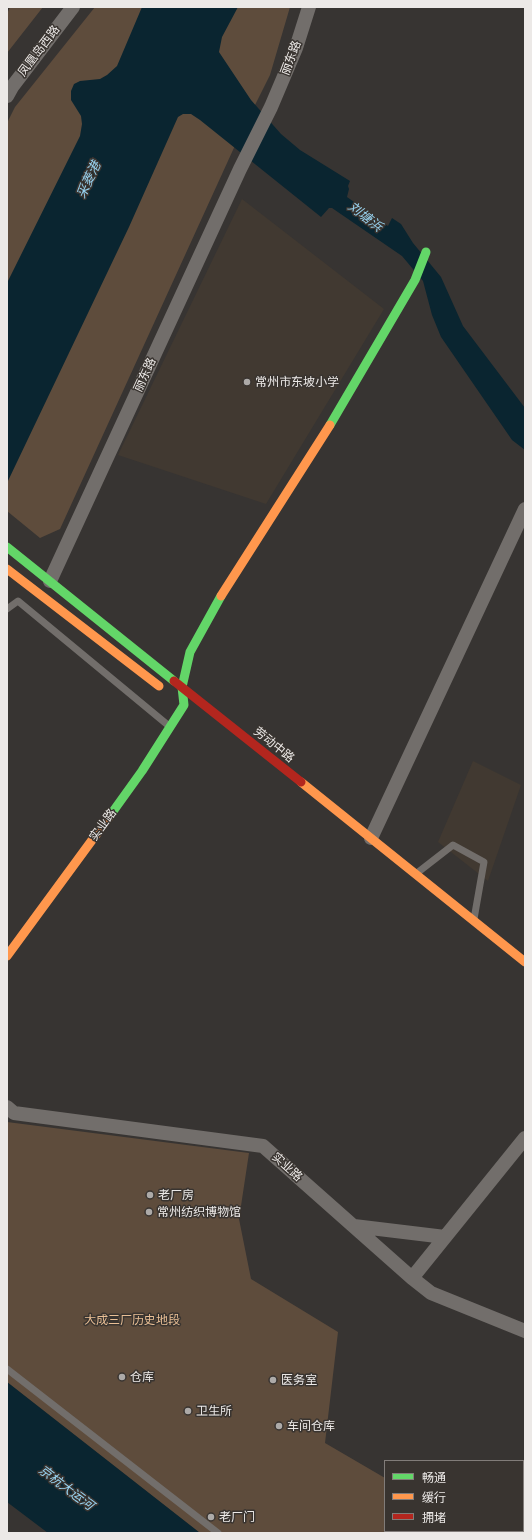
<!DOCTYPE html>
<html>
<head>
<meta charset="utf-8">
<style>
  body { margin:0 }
  #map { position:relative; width:532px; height:1540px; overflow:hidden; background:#373432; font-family:Raleway,"Noto Sans SC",sans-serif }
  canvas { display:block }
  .frame { position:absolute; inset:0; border:8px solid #ece9e7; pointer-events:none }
  .legend { position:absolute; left:384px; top:1460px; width:140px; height:72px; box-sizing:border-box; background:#393430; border:1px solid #817c79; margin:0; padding:5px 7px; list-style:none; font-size:12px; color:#ece9e7 }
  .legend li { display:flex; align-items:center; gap:8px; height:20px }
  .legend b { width:20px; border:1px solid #817c79 }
</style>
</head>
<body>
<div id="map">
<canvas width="532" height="1540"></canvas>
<div class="frame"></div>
<ul class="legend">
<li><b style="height:5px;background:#63d668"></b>畅通</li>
<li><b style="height:5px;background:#ff974d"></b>缓行</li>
<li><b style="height:5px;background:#b3261e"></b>拥堵</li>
</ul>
</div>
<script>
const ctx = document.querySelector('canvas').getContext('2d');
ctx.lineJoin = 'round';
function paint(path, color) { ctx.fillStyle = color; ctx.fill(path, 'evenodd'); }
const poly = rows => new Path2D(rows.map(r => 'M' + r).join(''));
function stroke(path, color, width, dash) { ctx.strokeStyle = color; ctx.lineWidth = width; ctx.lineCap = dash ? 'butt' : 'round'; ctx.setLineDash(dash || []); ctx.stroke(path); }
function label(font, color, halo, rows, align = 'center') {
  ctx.font = font + ' Raleway,"Noto Sans SC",sans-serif'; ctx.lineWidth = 3; ctx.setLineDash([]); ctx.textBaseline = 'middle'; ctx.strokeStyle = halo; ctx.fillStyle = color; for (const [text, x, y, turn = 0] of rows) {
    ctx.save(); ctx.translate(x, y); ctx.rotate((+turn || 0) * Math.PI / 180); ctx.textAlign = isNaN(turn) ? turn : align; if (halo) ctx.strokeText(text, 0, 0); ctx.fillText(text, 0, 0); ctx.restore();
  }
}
paint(poly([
  [242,199,384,309,266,504,118,455],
  [473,761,521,785,488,881,438,842]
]), '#413931');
paint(poly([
  [10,7,43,7,7,53,7,14],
  [95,7,151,7,7,313,7,123,15,107],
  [216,7,290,7,270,75,238,139,60,529,40,538,7,511,7,440],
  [7,1122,249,1153,239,1219,251,1279,338,1332,325,1443,385,1478,385,1531,474,1531,478,1533,200,1533,7,1382]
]), '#5e4c3c');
paint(poly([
  [142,7,238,7,222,37,219,52,251,100,281,134,300,150,350,181,348,186,349,189,347,197,388,226,392,218,401,224,413,243,441,277,463,326,525,408,525,450,512,440,441,337,432,315,423,281,402,256,332,208,329,208,321,217,200,120,191,114,183,114,178,117,129,227,7,483,7,283,80,136,82,124,81,116,71,100,71,91,74,84,80,81,100,79,107,75,117,66],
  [7,1382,200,1533,48,1533,7,1502]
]), '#0a2530');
stroke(poly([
  [7,609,18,601,169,726],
  [417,873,453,845,484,862,474,919],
  [7,1369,218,1533]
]), '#726e6b', 7);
stroke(poly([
  [7,96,12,87,73,7],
  [50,581,240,169,271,107,296,48,309,7],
  [371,838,525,509],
  [7,1107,14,1113,263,1146,412,1278,431,1293,525,1331],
  [354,1226,445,1237],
  [412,1278,525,1138]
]), '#726e6b', 14);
stroke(poly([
  [330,425,415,280,426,252],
  [7,547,174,681],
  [109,817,142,771,184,705,182,687,190,652,221,596]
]), '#63d668', 9);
stroke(poly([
  [7,569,159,686],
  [221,596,330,425],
  [301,782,525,962],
  [7,956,109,817]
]), '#ff974d', 9);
stroke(poly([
  [174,681,301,782]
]), '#b3261e', 9);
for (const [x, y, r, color] of [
  [247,382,4,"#adaaa8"],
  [150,1195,4,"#adaaa8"],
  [149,1212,4,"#adaaa8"],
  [122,1377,4,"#adaaa8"],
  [273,1380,4,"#adaaa8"],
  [188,1411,4,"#adaaa8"],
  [279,1426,4,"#adaaa8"],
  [211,1517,4,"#adaaa8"]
]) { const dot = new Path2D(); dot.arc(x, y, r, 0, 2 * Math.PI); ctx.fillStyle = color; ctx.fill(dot); stroke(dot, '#393430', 1.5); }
label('12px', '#ece9e7', '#393430', [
  ["凤凰岛西路",39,51,-53],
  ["丽东路",291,58,-69],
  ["丽东路",145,375,-65],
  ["劳动中路",274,745,39],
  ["实业路",103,825,-54],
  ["实业路",287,1167,42]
]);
label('12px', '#ece9e7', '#393430', [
  ["常州市东坡小学",255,382],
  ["老厂房",158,1195],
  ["常州纺织博物馆",157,1212],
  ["仓库",130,1377],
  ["医务室",281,1380],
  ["卫生所",196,1411],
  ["车间仓库",287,1426],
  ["老厂门",219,1517]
], 'left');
label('12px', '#e9bf95', '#393430', [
  ["大成三厂历史地段",132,1320]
]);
label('italic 13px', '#97d2ef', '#393430', [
  ["采菱港",89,180,-65],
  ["刘塘浜",365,217,38],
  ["京杭大运河",66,1488,37]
]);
</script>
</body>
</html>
